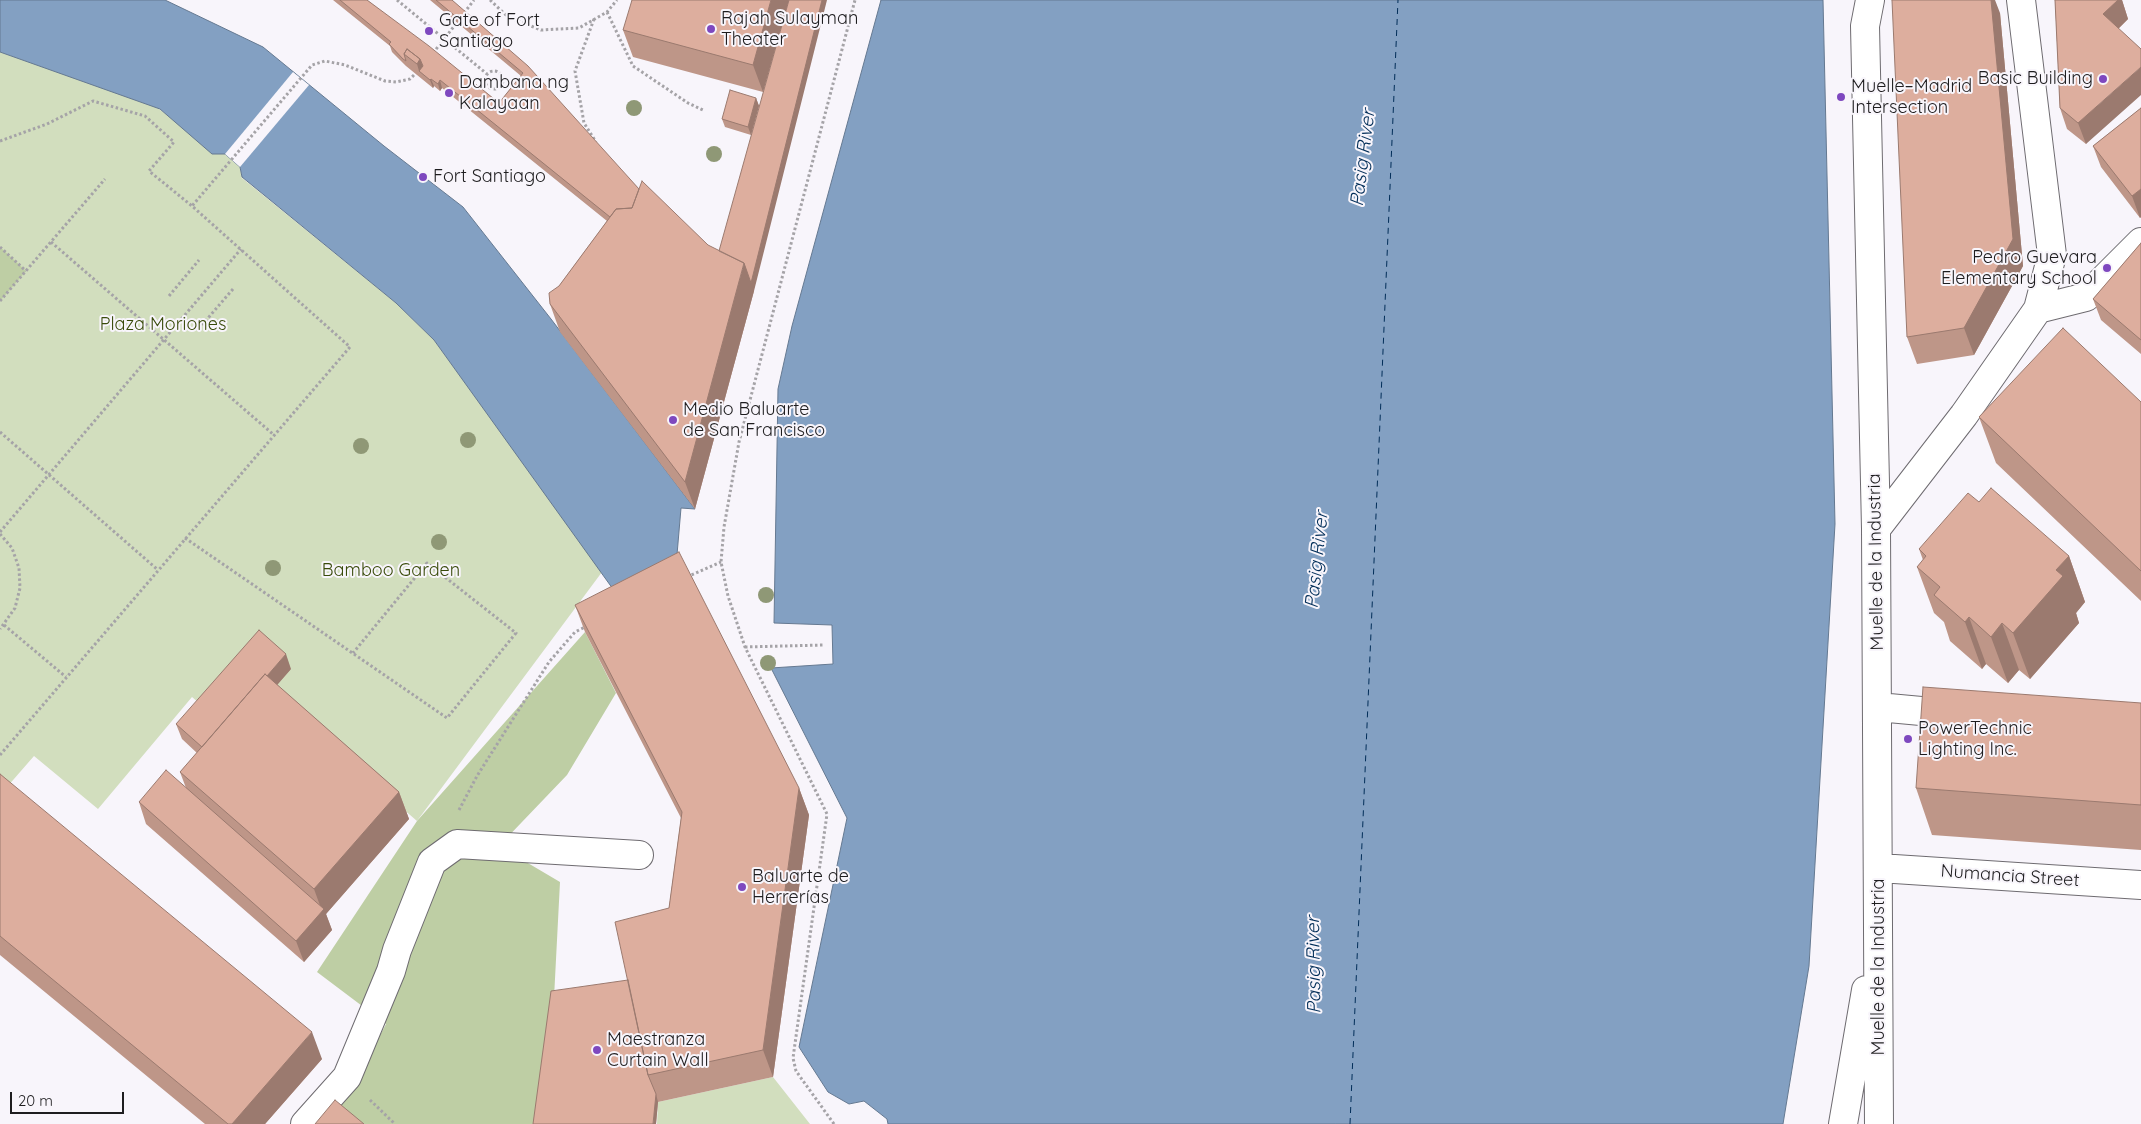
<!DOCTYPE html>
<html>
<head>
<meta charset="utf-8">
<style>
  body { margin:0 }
  #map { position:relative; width:2141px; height:1124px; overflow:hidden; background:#f8f5fb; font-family:Quicksand,sans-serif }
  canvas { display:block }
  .scale { position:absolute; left:10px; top:1092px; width:114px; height:22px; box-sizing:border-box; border:2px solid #1e1d1f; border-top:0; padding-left:6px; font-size:15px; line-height:18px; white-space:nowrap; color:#1e1d1f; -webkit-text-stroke:4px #f8f5fb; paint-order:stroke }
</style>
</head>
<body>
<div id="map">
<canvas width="2141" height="1124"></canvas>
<div class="scale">20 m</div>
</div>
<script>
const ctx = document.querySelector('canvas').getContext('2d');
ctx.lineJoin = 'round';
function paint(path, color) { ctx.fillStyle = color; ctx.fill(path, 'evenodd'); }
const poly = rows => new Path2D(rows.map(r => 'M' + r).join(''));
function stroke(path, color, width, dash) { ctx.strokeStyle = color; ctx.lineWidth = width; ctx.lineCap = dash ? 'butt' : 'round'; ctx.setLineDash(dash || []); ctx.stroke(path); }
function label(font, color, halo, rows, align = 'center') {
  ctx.font = font + ' Quicksand,sans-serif'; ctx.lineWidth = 4; ctx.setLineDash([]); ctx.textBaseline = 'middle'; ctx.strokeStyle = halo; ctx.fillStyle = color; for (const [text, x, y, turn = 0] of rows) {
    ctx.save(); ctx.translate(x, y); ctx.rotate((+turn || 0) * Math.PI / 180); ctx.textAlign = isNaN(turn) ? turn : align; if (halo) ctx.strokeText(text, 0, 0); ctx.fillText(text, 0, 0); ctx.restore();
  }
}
paint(poly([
  [0,52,153,105,225,154,240,167,242,178,396,303,434,340,602,572,417,821,276,699,240,738,192,697,98,809,34,756,0,795],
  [773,1077,810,1124,657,1124,658,1102]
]), '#d2debe');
paint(poly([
  [0,247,26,271,0,301],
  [585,632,616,693,567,775,499,846,560,882,554,998,537,1124,301,1124,359,1075,386,1024,317,972,417,821]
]), '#becea4');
const water = poly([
  [0,0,165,0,263,47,384,146,463,207,551,319,695,509,681,508,675,578,623,603,434,340,396,303,242,177,240,167,225,154,212,154,160,109,0,52,0,0],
  [881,0,1823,0,1835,524,1809,966,1783,1124,888,1124,887,1119,864,1101,849,1104,828,1092,799,1047,847,818,771,668,833,664,832,625,774,623,778,389,792,326,881,0]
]);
paint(water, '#83a0c2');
stroke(water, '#657991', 1);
paint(poly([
  [293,72,309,85,240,167,225,154]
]), '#f8f5fb');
stroke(poly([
  [1350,1124,1398,0]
]), '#012d58', 1, [6, 5]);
const minor = poly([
  [1870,0,1865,26,1876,529,1879,1124],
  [2038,309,2086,297,2141,242],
  [1876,529,1964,415,2038,309,2052,255,2021,0],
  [1878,707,1921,711],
  [1879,868,2141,885],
  [305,1124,347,1077,391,971,397,950,432,862,457,844,639,855],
  [1843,1124,1866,990]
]);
stroke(minor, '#6e6b70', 30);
stroke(poly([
  [397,0,487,74],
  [490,0,508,17,541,30,579,28,607,12,617,0],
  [607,12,633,66,688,103,705,111],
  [464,13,474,0],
  [594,19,575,71,584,123,596,142],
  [433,53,459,20],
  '485 80a9 9 0 1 1 18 0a9 9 0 1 1-18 0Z',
  [0,141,47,124,93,101,145,116,174,142,149,171,192,206],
  [51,242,274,435],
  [0,247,26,271],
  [169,296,199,260],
  [0,301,105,179],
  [202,325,233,289],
  [0,432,158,570],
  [0,532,241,249],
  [0,534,12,548,19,568,20,588,15,608,0,629],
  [185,538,447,718,516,633,427,563,353,653],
  [687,577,721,562],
  [4,625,66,677],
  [745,647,823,645],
  [0,755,350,347,192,206,312,65,325,61,345,65,385,81,396,82,410,79,418,71],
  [459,810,477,776,549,662,575,632,585,627],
  [370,1100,395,1124],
  [834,1124,796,1071,793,1058,827,814,745,647,728,596,721,562,724,527,739,442,855,0]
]), '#a5a3a7', 3, [2.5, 2.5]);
stroke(minor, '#fff', 28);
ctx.fillStyle = '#8f9876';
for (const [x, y] of [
  [634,108],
  [714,154],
  [468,440],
  [361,446],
  [439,542],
  [273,568],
  [766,595],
  [768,663]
]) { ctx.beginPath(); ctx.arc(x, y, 8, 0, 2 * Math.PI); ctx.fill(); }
paint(poly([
  [333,0,367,0,499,103,521,76,430,0,452,0,639,189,754,291,695,509,560,332,550,304,559,286,607,221,442,88,440,91,434,86,433,88,406,66,392,52,390,46],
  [789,0,763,92,633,57,623,30],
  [2055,0,2122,0,2128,19,2119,28,2086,144,2067,129,2060,108],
  [2000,13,2023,266,1974,355,1917,364,1907,337],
  [756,98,759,106,751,135,725,127,722,119],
  [2141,108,2141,217,2140,218,2101,167,2093,146],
  [2141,243,2141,354,2101,320,2093,299],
  [2141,402,2141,601,1996,463,1979,417],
  [1979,502,2069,556,2085,602,2076,613,2079,623,2030,679,2019,670,2008,683,1986,664,1982,669,1950,641,1944,622,1934,613,1917,567,1923,560,1919,549],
  [575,605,799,788,809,815,773,1077,658,1102,656,1124,628,980,669,908,681,818,585,632],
  [291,669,277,685,399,792,409,819,326,914,332,930,304,962,146,824,139,802,186,788,180,772,197,753,182,739,176,724],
  [2141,703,2141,850,1932,835,1916,788],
  [0,774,322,1059,265,1124,205,1124,0,955]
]), '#be9688');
paint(poly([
  [771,0,789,0,763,92,753,65],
  [822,0,827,0,754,291,695,509,685,482,744,263],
  [1991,0,1995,0,2000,13,2023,266,1974,355,1964,328],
  [2118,0,2122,0,2128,19,2111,36,2103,14],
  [420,59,426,74,419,71,417,64],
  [2141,67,2141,95,2086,144,2078,123],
  [431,79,434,86,433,88,430,80],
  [440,80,442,88,440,91,438,84],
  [756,98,759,106,751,135,748,127],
  [2141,189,2141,217,2140,218,2132,196],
  [2069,556,2085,602,2076,613,2079,623,2030,679,2013,633,2056,570],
  [1969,617,1986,664,1982,669,1965,622],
  [2002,623,2019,670,2008,683,1991,637],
  [286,654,291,669,209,763,203,748],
  [799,788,809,815,773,1077,763,1050],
  [399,792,409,819,326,914,332,930,304,962,296,941,322,911,314,889],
  [312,1032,322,1059,265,1124,232,1124],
  [656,1094,658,1102,656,1124,653,1124]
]), '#9b7a6f');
const building = poly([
  [340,0,367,0,429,46,499,103,523,73,436,0,452,0,528,66,639,189,632,208,616,209,610,217,440,80,438,84,431,79,430,80,419,71,423,66,420,59,407,49,404,54,406,61,403,59,389,44,391,42,340,0],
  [632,0,771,0,753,65,623,30,632,0],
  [789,0,822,0,751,283,744,263,719,251,789,0],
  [1892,0,1991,0,2013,239,1964,328,1907,337,1892,0],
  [2055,0,2118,0,2103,14,2141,49,2141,67,2078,123,2060,108,2055,0],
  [407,49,420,59,417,64,404,54,407,49],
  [730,90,756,98,748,127,722,119,730,90],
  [2141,108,2141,189,2132,196,2093,146,2141,108],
  [642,181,708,245,744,263,685,482,550,304,549,293,559,286,616,209,632,208,642,181],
  [2141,243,2141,340,2093,299,2141,243],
  [2063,328,2141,402,2141,571,1979,417,2063,328],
  [1991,488,2069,556,2056,570,2063,576,2013,633,2002,623,1991,637,1969,617,1965,622,1934,595,1940,587,1917,567,1926,556,1919,549,1968,493,1979,502,1991,488],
  [679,552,799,788,763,1050,648,1075,615,922,669,908,682,812,575,605,679,552],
  [259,630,286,654,267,676,265,674,202,747,176,724,259,630],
  [265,674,399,792,314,889,180,772,265,674],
  [1923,687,2141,703,2141,805,1916,788,1923,687],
  [166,770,324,909,296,941,139,802,166,770],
  [0,774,312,1032,232,1124,228,1124,0,936,0,774],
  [628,980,648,1075,656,1094,653,1124,533,1124,551,991,628,980],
  [335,1100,364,1124,315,1124,335,1100]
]);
paint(building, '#ddae9e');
stroke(building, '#9b7a6f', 1);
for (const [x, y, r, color] of [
  [711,29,5,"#7e48bf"],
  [429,31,5,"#7e48bf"],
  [2103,79,5,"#7e48bf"],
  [449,93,5,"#7e48bf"],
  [1841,97,5,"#7e48bf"],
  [423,177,5,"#7e48bf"],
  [2107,268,5,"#7e48bf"],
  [673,420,5,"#7e48bf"],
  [1908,739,5,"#7e48bf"],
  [742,887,5,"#7e48bf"],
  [597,1050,5,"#7e48bf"]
]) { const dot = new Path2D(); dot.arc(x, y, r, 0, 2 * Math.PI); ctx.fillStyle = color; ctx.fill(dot); stroke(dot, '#f8f5fb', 2); }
label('18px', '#1e1d1f', '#f8f5fb', [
  ["Rajah Sulayman",721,19],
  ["Theater",721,40],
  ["Gate of Fort",439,21],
  ["Santiago",439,42],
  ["Basic Building",2093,79,"right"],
  ["Dambana ng",459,83],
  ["Kalayaan",459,104],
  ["Muelle–Madrid",1851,87],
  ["Intersection",1851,108],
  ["Fort Santiago",433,177],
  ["Pedro Guevara",2097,258,"right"],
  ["Elementary School",2097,279,"right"],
  ["Medio Baluarte",683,410],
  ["de San Francisco",683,431],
  ["PowerTechnic",1918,729],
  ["Lighting Inc.",1918,750],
  ["Baluarte de",752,877],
  ["Herrerías",752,898],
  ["Maestranza",607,1040],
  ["Curtain Wall",607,1061]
], 'left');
label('18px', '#394b0a', '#f8f5fb', [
  ["Plaza Moriones",163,325],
  ["Bamboo Garden",391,571]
]);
label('18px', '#1e1d1f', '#f8f5fb', [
  ["Muelle de la Industria",1876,562,-91],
  ["Numancia Street",2010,876,4],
  ["Muelle de la Industria",1879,967,-90]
]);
label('italic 19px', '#012d58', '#f8f5fb', [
  ["Pasig River",1363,158,-83],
  ["Pasig River",1317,560,-84],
  ["Pasig River",1314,965,-91]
]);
</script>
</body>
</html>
